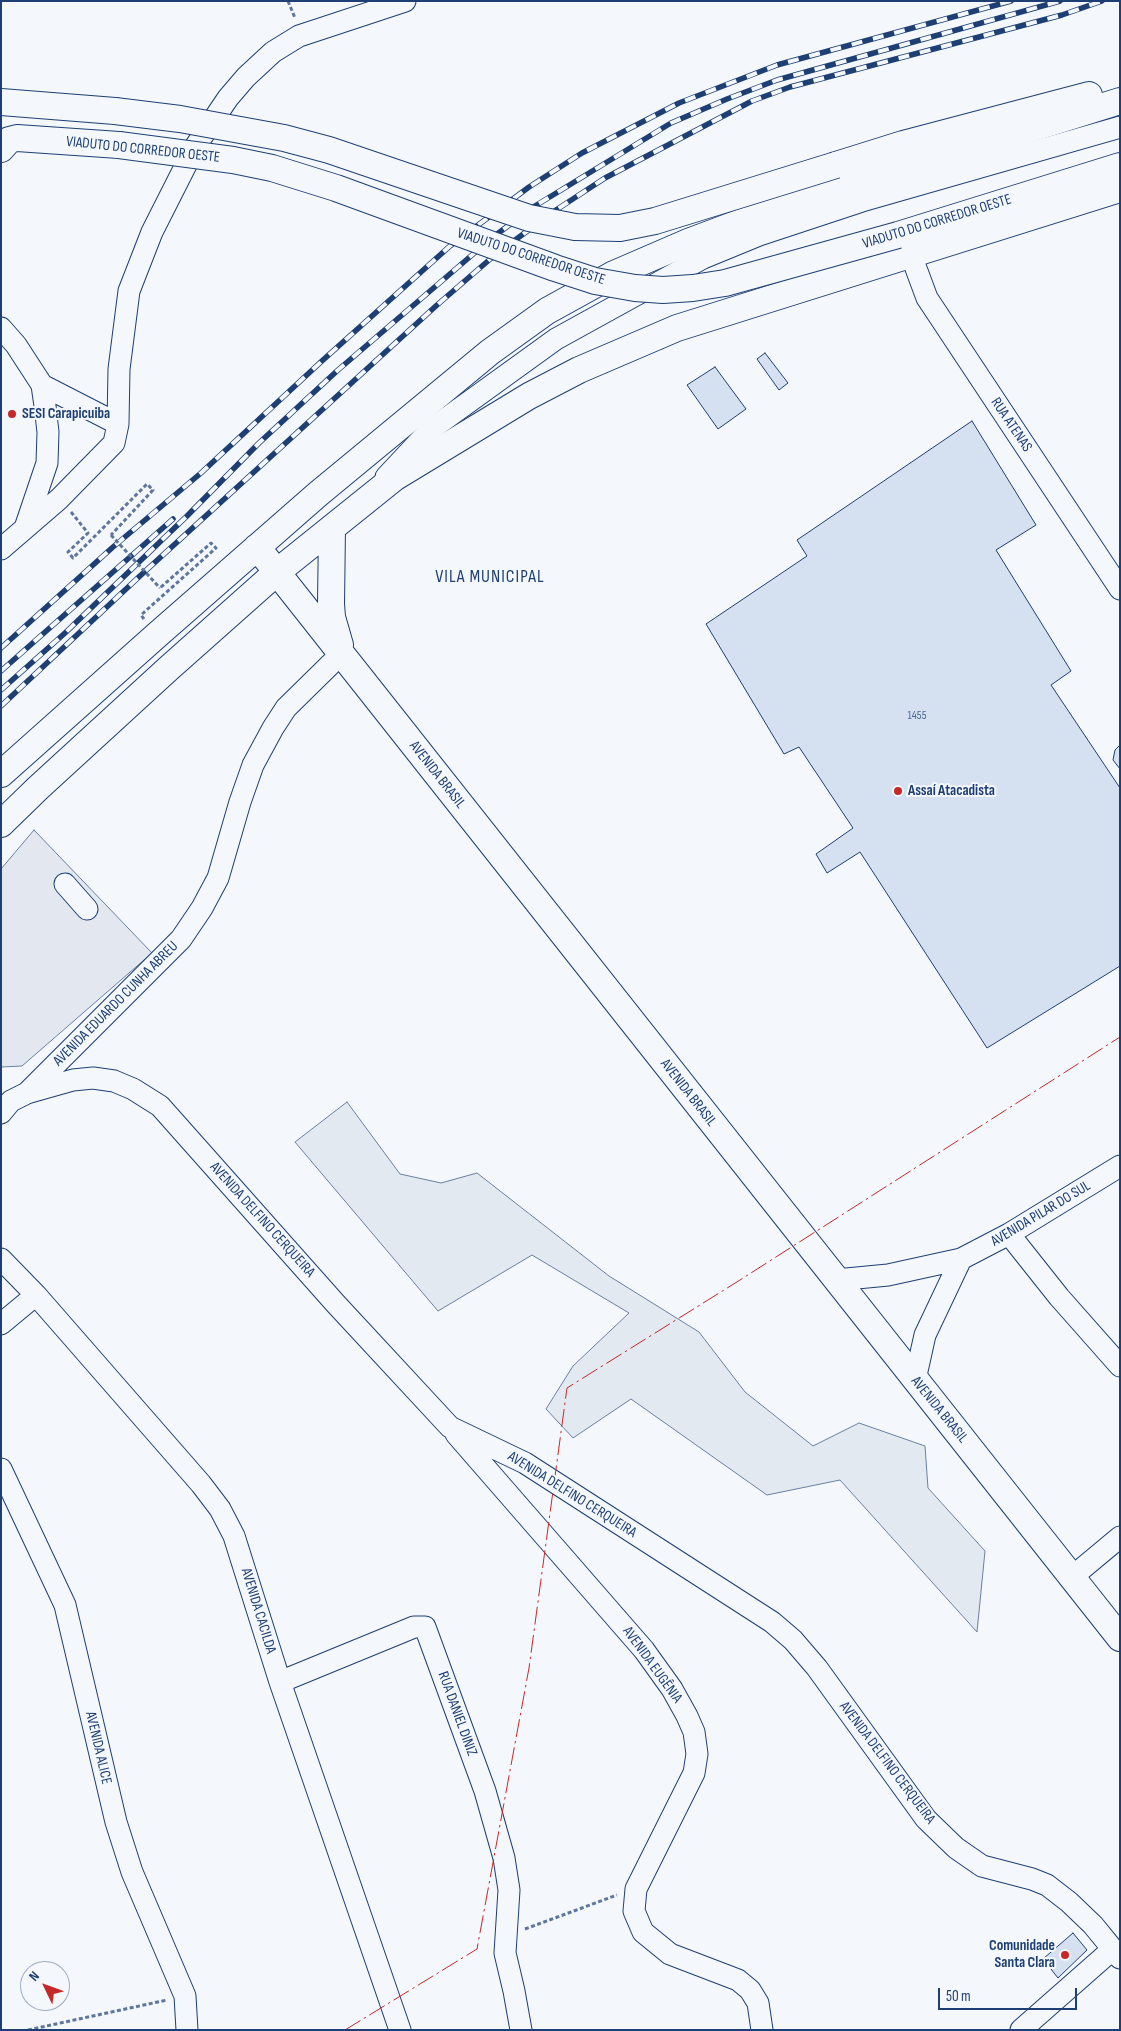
<!DOCTYPE html>
<html>
<head>
<meta charset="utf-8">
<style>
  body { margin:0 }
  #map { position:relative; width:1121px; height:2031px; overflow:hidden; background:#f4f7fb; font-family:"Sofia Sans Condensed",sans-serif }
  canvas { display:block }
  .frame { position:absolute; inset:0; border:2px solid #1d3f73; pointer-events:none }
  .north { position:absolute; left:20px; top:1961px; width:50px; height:50px; box-sizing:border-box; background:#f4f7fb; border:1px solid #9eadc5; border-radius:50%; rotate:312deg; font-size:14px; font-weight:700; line-height:20px; text-align:center; color:#1d3f73 }
  .north::after { content:''; display:block; margin:auto; width:18px; height:22px; background:#c62828; clip-path:polygon(50% 0,100% 100%,50% 72%,0 100%) }
  .scale { position:absolute; left:938px; top:1988px; width:139px; height:22px; box-sizing:border-box; border:2px solid #1d3f73; border-top:0; padding-left:6px; font-size:15px; line-height:18px; white-space:nowrap; color:#1d3f73; -webkit-text-stroke:4px #f4f7fb; paint-order:stroke }
</style>
</head>
<body>
<div id="map">
<canvas width="1121" height="2031"></canvas>
<div class="frame"></div>
<div class="north">N</div>
<div class="scale">50 m</div>
</div>
<script>
const ctx = document.querySelector('canvas').getContext('2d');
ctx.lineJoin = 'round';
function paint(path, color) { ctx.fillStyle = color; ctx.fill(path, 'evenodd'); }
const poly = rows => new Path2D(rows.map(r => 'M' + r).join(''));
function stroke(path, color, width, dash) { ctx.strokeStyle = color; ctx.lineWidth = width; ctx.lineCap = dash ? 'butt' : 'round'; ctx.setLineDash(dash || []); ctx.stroke(path); }
function label(font, color, halo, rows, align = 'center') {
  ctx.font = font + ' "Sofia Sans Condensed",sans-serif'; ctx.lineWidth = 4; ctx.setLineDash([]); ctx.textBaseline = 'middle'; ctx.strokeStyle = halo; ctx.fillStyle = color; for (const [text, x, y, turn = 0] of rows) {
    ctx.save(); ctx.translate(x, y); ctx.rotate((+turn || 0) * Math.PI / 180); ctx.textAlign = isNaN(turn) ? turn : align; if (halo) ctx.strokeText(text, 0, 0); ctx.fillText(text, 0, 0); ctx.restore();
  }
}
const green = poly([
  [347,1102,400,1174,441,1183,477,1173,609,1276,699,1332,745,1392,813,1446,859,1423,925,1446,928,1488,985,1551,977,1632,840,1480,767,1495,631,1399,573,1438,546,1409,573,1366,629,1313,532,1255,438,1311,295,1142,347,1102]
]);
paint(green, '#e3e9f0');
stroke(green, '#687fa3', 1);
const parking = poly([
  [34,830,152,953,22,1066,1,1067,1,869,34,830]
]);
paint(parking, '#e3e8f0');
stroke(parking, '#687fa3', 1);
const building = poly([
  [765,353,788,383,779,390,757,359,765,353],
  [715,367,746,409,718,429,687,385,715,367],
  [972,421,1036,525,996,550,1071,671,1051,685,1120,788,1120,966,987,1048,860,852,827,873,816,854,853,828,799,747,784,754,706,624,807,556,797,540,972,421],
  [1120,745,1120,769,1113,760,1115,750,1120,745],
  [1073,1933,1087,1950,1058,1978,1043,1959,1073,1933]
]);
paint(building, '#d5e0f0');
stroke(building, '#1d3f73', 1);
const minor = poly([
  [911,255,927,298,1120,589],
  [1,328,16,345,42,385,45,406,48,432,47,463,25,528],
  [42,385,118,424],
  [386,477,430,430,556,339,703,258,759,235,862,201,1120,127],
  [1,549,59,499,114,443,118,424,119,369,129,291,152,232,195,147,228,98,246,77,273,52,299,36,405,1],
  [65,884,87,909],
  [27,1093,181,939,202,908,218,878,240,802,253,765,273,728,286,708,342,653],
  [1,1113,11,1101,27,1093,73,1080,93,1078,114,1081,133,1089,160,1106,335,1303,450,1427,525,1463,772,1622,793,1640,817,1668,926,1819,956,1848,982,1866,1032,1879,1047,1885,1069,1902,1093,1925,1120,1958],
  [1009,1234,1059,1297,1120,1366],
  [1,1259,36,1295,201,1484,220,1509,234,1536,280,1682,400,2030],
  [836,1280,888,1275,961,1259,1009,1234,1120,1166],
  [1,1324,36,1295],
  [915,1380,925,1335,961,1259],
  [456,1434,644,1650,672,1689,687,1716,694,1732,697,1754,694,1773,636,1889,634,1911,643,1932,670,1954,738,1980,750,1990,758,2003,762,2030],
  [1,1469,65,1605,116,1822,132,1872,185,1996,187,2030],
  [1072,1577,1120,1537],
  [280,1682,414,1627,425,1627,485,1791,504,1858,509,1890,505,1953,514,1991,521,2030],
  [1021,2030,1113,1949]
]);
const major = poly([
  [1,102,115,111],
  [1,149,9,140,17,138,119,145],
  [836,165,903,144,1089,95],
  [898,235,1120,166],
  [332,528,331,604,332,617,340,645],
  [257,547,1120,1638],
  [1,774,157,635,318,494,490,352,547,311,614,274,688,242,784,206,1120,101],
  [1,824,38,788,169,668,277,572,394,478,529,396,579,370,677,328,1120,189]
]);
stroke(minor, '#1d3f73', 23);
stroke(major, '#1d3f73', 28);
stroke(poly([
  [288,1,295,18],
  [71,512,88,533,68,552,73,558,147,484,153,490,111,535],
  [144,619,141,615,216,548,211,543,160,588],
  [525,1929,617,1895],
  [28,2030,167,2000]
]), '#5e769c', 3, [4, 2.5]);
stroke(minor, '#f4f7fb', 21);
stroke(major, '#f4f7fb', 26);
const rail = poly([
  [1,648,113,547,201,473,323,360,450,246,529,187,582,153,679,103,777,65,1011,1],
  [1,671,173,519],
  [1,690,65,633,187,516,259,443,338,370,493,237,535,206,671,123,727,99,777,80,1060,1],
  [1,706,141,575,437,305,496,254,556,210,605,178,752,101,790,87,1062,15,1102,1]
]);
stroke(rail, '#1d3f73', 5.5);
stroke(rail, '#f4f7fb', 4, [11]);
const majorBridge = poly([
  [115,111,180,119,284,138,329,150,529,218,575,227,620,228,655,221,836,165],
  [119,145,233,160,272,168,336,188,555,268,595,281,635,288,663,290,693,288,725,283,898,235]
]);
stroke(majorBridge, '#1d3f73', 28, []);
stroke(poly([
  [111,535,160,588]
]), '#5e769c', 3, [4, 2.5]);
stroke(majorBridge, '#f4f7fb', 26);
stroke(poly([
  [345,2030,477,1949,529,1668,567,1388,740,1280,1120,1037]
]), '#c62828', 1, [18, 4, 2.5, 4]);
for (const [x, y, r, color] of [
  [12,414,5,"#c62828"],
  [898,791,5,"#c62828"],
  [1065,1955,5,"#c62828"]
]) { const dot = new Path2D(); dot.arc(x, y, r, 0, 2 * Math.PI); ctx.fillStyle = color; ctx.fill(dot); stroke(dot, '#f4f7fb', 2); }
label('12px', '#4b6792', null, [
  ["1455",917,716]
]);
label('15px', '#1d3f73', '#f4f7fb', [
  ["VIADUTO DO CORREDOR OESTE",143,150,6],
  ["VIADUTO DO CORREDOR OESTE",937,222,-17],
  ["VIADUTO DO CORREDOR OESTE",531,257,18],
  ["RUA ATENAS",1011,425,56],
  ["AVENIDA BRASIL",437,775,52],
  ["AVENIDA EDUARDO CUNHA ABREU",116,1004,-45],
  ["AVENIDA BRASIL",688,1093,52],
  ["AVENIDA PILAR DO SUL",1041,1214,-31],
  ["AVENIDA DELFINO CERQUEIRA",262,1220,48],
  ["AVENIDA BRASIL",939,1410,51],
  ["AVENIDA DELFINO CERQUEIRA",572,1495,32],
  ["AVENIDA CACILDA",258,1611,73],
  ["AVENIDA EUGÊNIA",652,1665,54],
  ["RUA DANIEL DINIZ",457,1714,70],
  ["AVENIDA ALICE",98,1748,77],
  ["AVENIDA DELFINO CERQUEIRA",887,1763,53]
]);
label('bold 15px', '#1d3f73', '#f4f7fb', [
  ["SESI Carapicuiba",22,414],
  ["Assaí Atacadista",908,791],
  ["Comunidade",1055,1946,"right"],
  ["Santa Clara",1055,1963,"right"]
], 'left');
ctx.letterSpacing = '1px';
label('18px', '#1d3f73', '#f4f7fb', [
  ["VILA MUNICIPAL",490,577]
]);
ctx.letterSpacing = '0px';
</script>
</body>
</html>
